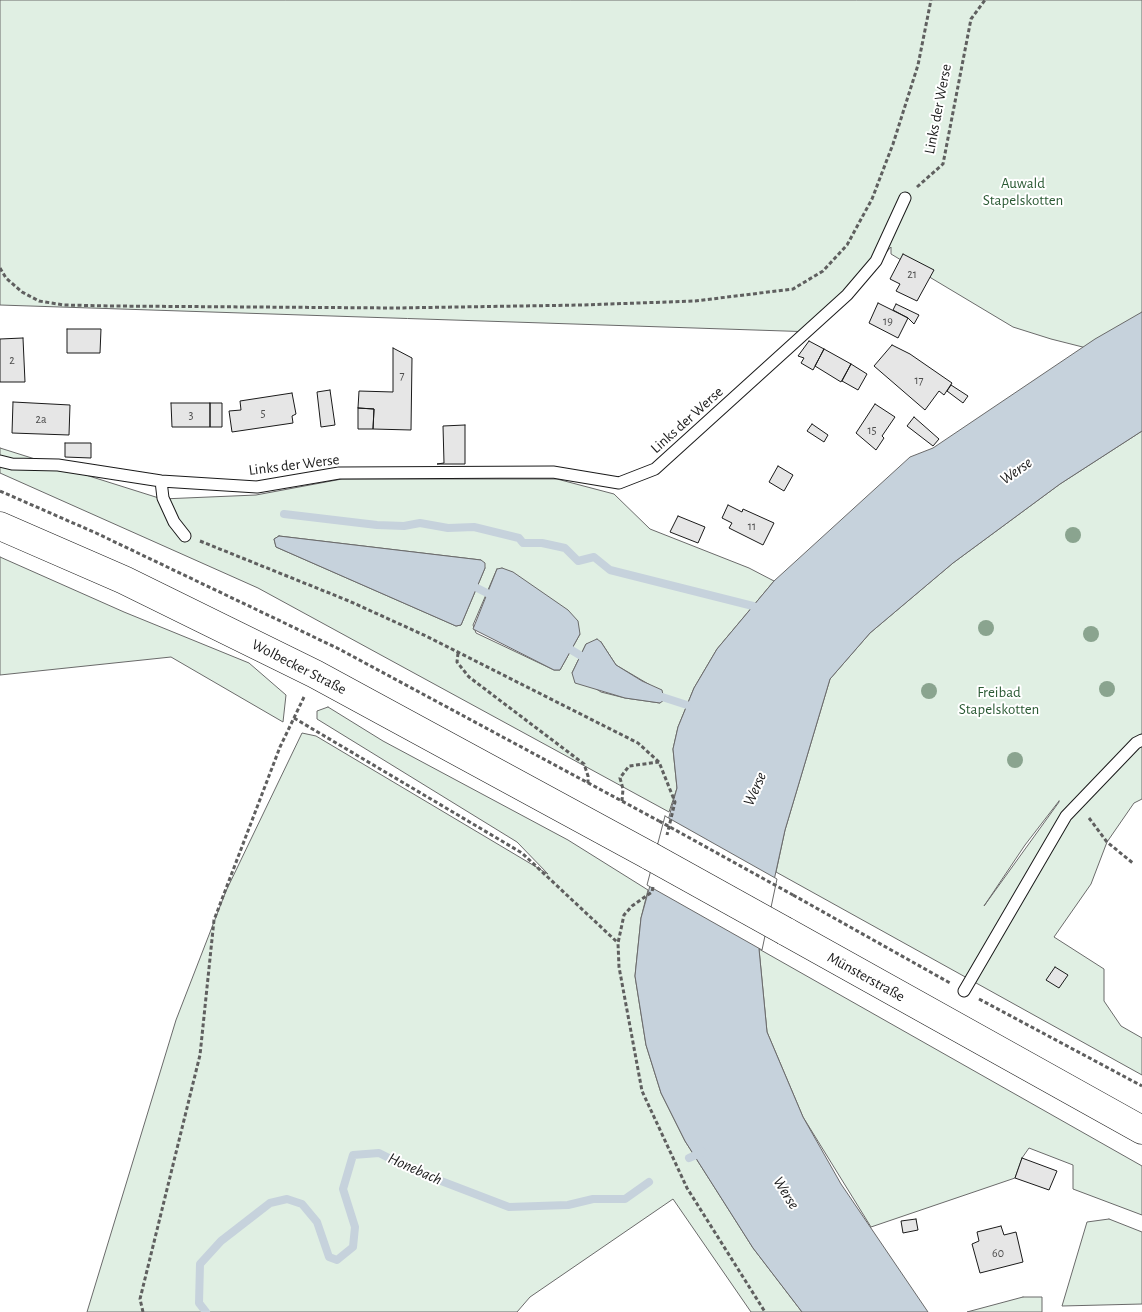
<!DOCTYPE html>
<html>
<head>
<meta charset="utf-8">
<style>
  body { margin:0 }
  canvas { display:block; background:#fff }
</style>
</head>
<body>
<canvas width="1142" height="1312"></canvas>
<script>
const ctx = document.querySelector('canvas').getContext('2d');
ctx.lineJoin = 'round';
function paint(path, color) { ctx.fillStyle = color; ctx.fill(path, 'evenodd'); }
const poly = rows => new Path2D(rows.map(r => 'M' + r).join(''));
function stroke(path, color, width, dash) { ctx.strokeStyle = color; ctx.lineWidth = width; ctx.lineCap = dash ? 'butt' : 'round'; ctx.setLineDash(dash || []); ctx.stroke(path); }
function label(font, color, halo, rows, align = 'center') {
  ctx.font = font + ' "Alegreya Sans",sans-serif'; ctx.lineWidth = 4; ctx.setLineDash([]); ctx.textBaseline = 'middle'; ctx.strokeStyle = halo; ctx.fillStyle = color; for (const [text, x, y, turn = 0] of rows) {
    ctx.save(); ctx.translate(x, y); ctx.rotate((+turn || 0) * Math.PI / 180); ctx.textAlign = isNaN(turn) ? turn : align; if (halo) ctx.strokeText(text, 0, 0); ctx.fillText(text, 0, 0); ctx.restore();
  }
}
const green = poly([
  [0,0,1142,0,1142,362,1051,339,1013,327,891,254,891,247,815,332,0,305,0,0],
  [1142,431,1142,799,1134,803,1107,842,1091,884,1054,937,1104,969,1104,1001,1121,1026,1142,1038,1142,1075,776,872,785,830,830,679,870,633,953,563,1060,484,1142,431],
  [1059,801,1059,802,984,906,1025,845,1059,801],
  [0,448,162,499,256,495,342,479,557,479,614,494,650,529,749,568,774,581,717,649,694,688,678,727,673,749,677,788,669,812,258,588,0,473,0,448],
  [279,536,481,560,485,568,461,625,456,626,276,547,274,539,279,536],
  [497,569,580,634,560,670,554,670,476,633,473,625,497,569],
  [601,642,616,665,650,685,660,703,625,698,601,692,572,673,586,644,601,642],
  [0,557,124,612,249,663,286,695,283,722,171,657,0,675,0,557],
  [328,707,383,741,568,840,648,890,641,918,635,976,646,1045,661,1093,685,1141,753,1248,802,1312,751,1312,673,1199,530,1297,517,1312,87,1312,176,1020,226,891,302,733,316,736,548,874,517,842,317,719,317,711,328,707],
  [759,949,1142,1166,1142,1215,1073,1189,1073,1165,1029,1148,1022,1158,1015,1178,871,1227,803,1117,767,1032,759,949],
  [1109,1219,1142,1232,1142,1304,1062,1306,1087,1222,1109,1219],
  [1023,1297,1042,1297,1042,1312,967,1312,1023,1297]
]);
paint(green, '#e0efe3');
stroke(green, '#6a6a6a', 1);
const water = poly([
  [1142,312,1142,431,1060,484,953,563,870,633,830,679,785,830,759,949,767,1032,803,1117,841,1184,928,1312,802,1312,753,1248,685,1141,661,1093,646,1045,635,976,641,918,677,788,673,749,678,727,694,688,717,649,774,581,910,457,933,448,1095,339,1142,312],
  [279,536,481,560,485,563,485,568,461,625,456,626,276,547,274,539,279,536],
  [502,568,513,572,568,610,578,621,580,634,560,670,554,670,473,629,497,569,502,568],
  [597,639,601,642,616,665,642,681,662,690,664,700,660,703,625,698,575,683,572,673,586,644,597,639]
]);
paint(water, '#c6d2dc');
stroke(water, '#6a6a6a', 1);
const pier = poly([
  [665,816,777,879,762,950,647,885,665,816]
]);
paint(pier, '#fff');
stroke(pier, '#6a6a6a', 1);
stroke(poly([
  [284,514,377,525,404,526,420,523,448,528,474,527,519,538,523,543,542,543,565,548,578,561,594,557,610,570,753,606],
  [477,588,495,597],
  [563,645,588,660],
  [656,695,687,705],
  [689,1158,703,1152],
  [206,1312,199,1303,200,1264,221,1241,270,1203,287,1199,302,1204,317,1222,329,1257,337,1260,353,1247,355,1227,343,1189,353,1155,379,1153,415,1171,509,1207,568,1205,593,1199,625,1199,649,1182]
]), '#c6d2dc', 8);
const building = poly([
  [903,254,934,270,917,301,896,291,900,284,890,279,903,254],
  [878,303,908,318,898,338,869,323,878,303],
  [896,304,919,315,914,324,908,318,893,310,896,304],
  [67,329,101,329,100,353,67,353,67,329],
  [23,338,25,382,0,382,0,339,23,338],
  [809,341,824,349,813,370,801,363,804,358,798,356,809,341],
  [892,345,910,354,952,383,944,395,939,391,925,410,874,366,892,345],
  [393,348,412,358,411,430,373,429,374,409,358,408,359,391,393,392,393,348],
  [824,349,851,364,841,382,815,366,824,349],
  [851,364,867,374,858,390,842,381,851,364],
  [951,385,968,396,963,403,947,391,951,385],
  [330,390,335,425,321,427,317,392,330,390],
  [292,393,296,414,292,416,293,423,232,432,229,411,241,410,240,401,292,393],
  [13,402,70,405,69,435,12,433,13,402],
  [171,403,210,403,210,427,172,427,171,403],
  [210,403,222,403,222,427,210,427,210,403],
  [875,404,895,417,882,436,884,438,876,450,856,433,875,404],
  [358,408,374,409,373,429,358,429,358,408],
  [914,417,939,439,933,446,907,426,914,417],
  [812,424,828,435,824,442,807,431,812,424],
  [465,425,465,464,437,464,444,463,443,426,465,425],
  [65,443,91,443,91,458,65,457,65,443],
  [778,466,793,475,784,491,769,482,778,466],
  [728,505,742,512,743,509,774,523,763,545,729,528,732,523,722,518,728,505],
  [678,516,705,527,698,543,670,532,678,516],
  [1055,967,1068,975,1059,988,1046,980,1055,967],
  [1022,1158,1057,1171,1049,1190,1015,1178,1022,1158],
  [916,1219,918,1230,903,1233,901,1221,916,1219],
  [1001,1226,1004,1235,1016,1232,1023,1262,980,1273,972,1244,979,1241,977,1232,1001,1226]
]);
paint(building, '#e6e6e6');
stroke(building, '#1a1a1a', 1);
const lane = poly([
  [0,461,12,464,58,465,161,481,257,487,339,473,553,472,619,483,655,469,847,295,876,261,905,198],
  [161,481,163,498,174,522,185,536],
  [964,991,1066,816,1136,743,1142,740]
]);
const secondary = poly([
  [0,526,124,580,315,674,650,856],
  [785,931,1142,1130]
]);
stroke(lane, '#1a1a1a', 13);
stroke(secondary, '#1a1a1a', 29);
stroke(poly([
  [917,187,943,164,971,19,985,0],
  [0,268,6,278,22,292,39,301,64,305,111,306,396,308,582,305,695,301,793,289,823,271,847,245,872,199,893,144,918,65,931,0],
  [0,491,96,533,339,649,659,821],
  [200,541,349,601,426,636,638,743,659,762,675,802,667,835],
  [458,653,457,662,469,677,584,764,588,776,588,783],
  [294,718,522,853,617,942],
  [622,801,623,789,620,778,629,766,659,762],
  [1089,818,1107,842,1134,864],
  [653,887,652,892,632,906,624,915,618,943,619,967,642,1091,687,1188,765,1312],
  [793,895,950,983],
  [979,999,1142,1086],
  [143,1312,140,1299,200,1055,214,920,280,747,304,697]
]), '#5f5f5f', 3, [4, 2.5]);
stroke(lane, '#fff', 11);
stroke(secondary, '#fff', 28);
const secondaryBridge = poly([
  [650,856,785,931]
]);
stroke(secondaryBridge, '#1a1a1a', 29, []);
stroke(poly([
  [659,821,793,895]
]), '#5f5f5f', 3, [4, 2.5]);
stroke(secondaryBridge, '#fff', 28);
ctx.fillStyle = '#8aa48f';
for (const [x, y] of [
  [1073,535],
  [986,628],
  [1091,634],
  [1107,689],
  [929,691],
  [1015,760]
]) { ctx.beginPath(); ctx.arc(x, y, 8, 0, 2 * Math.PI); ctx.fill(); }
label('12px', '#4d4d4d', null, [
  ["21",912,274],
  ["19",888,321],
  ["2",12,360],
  ["7",402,375],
  ["17",919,380],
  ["5",263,413],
  ["3",191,415],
  ["2a",41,419],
  ["15",872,430],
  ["11",752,526],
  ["60",998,1253]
]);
label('15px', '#1a1a1a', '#fff', [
  ["Links der Werse",938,109,-79],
  ["Links der Werse",687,420,-42],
  ["Links der Werse",294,465,-7],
  ["Wolbecker Straße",299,667,27],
  ["Münsterstraße",866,977,29]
]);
label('15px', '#2b5a34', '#fff', [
  ["Auwald",1023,183],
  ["Stapelskotten",1023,200],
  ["Freibad",999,692],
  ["Stapelskotten",999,709]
]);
label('italic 16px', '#1a1a1a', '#fff', [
  ["Werse",1016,471,-35],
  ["Werse",755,789,-66],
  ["Honebach",415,1169,24],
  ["Werse",786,1193,58]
]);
</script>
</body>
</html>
